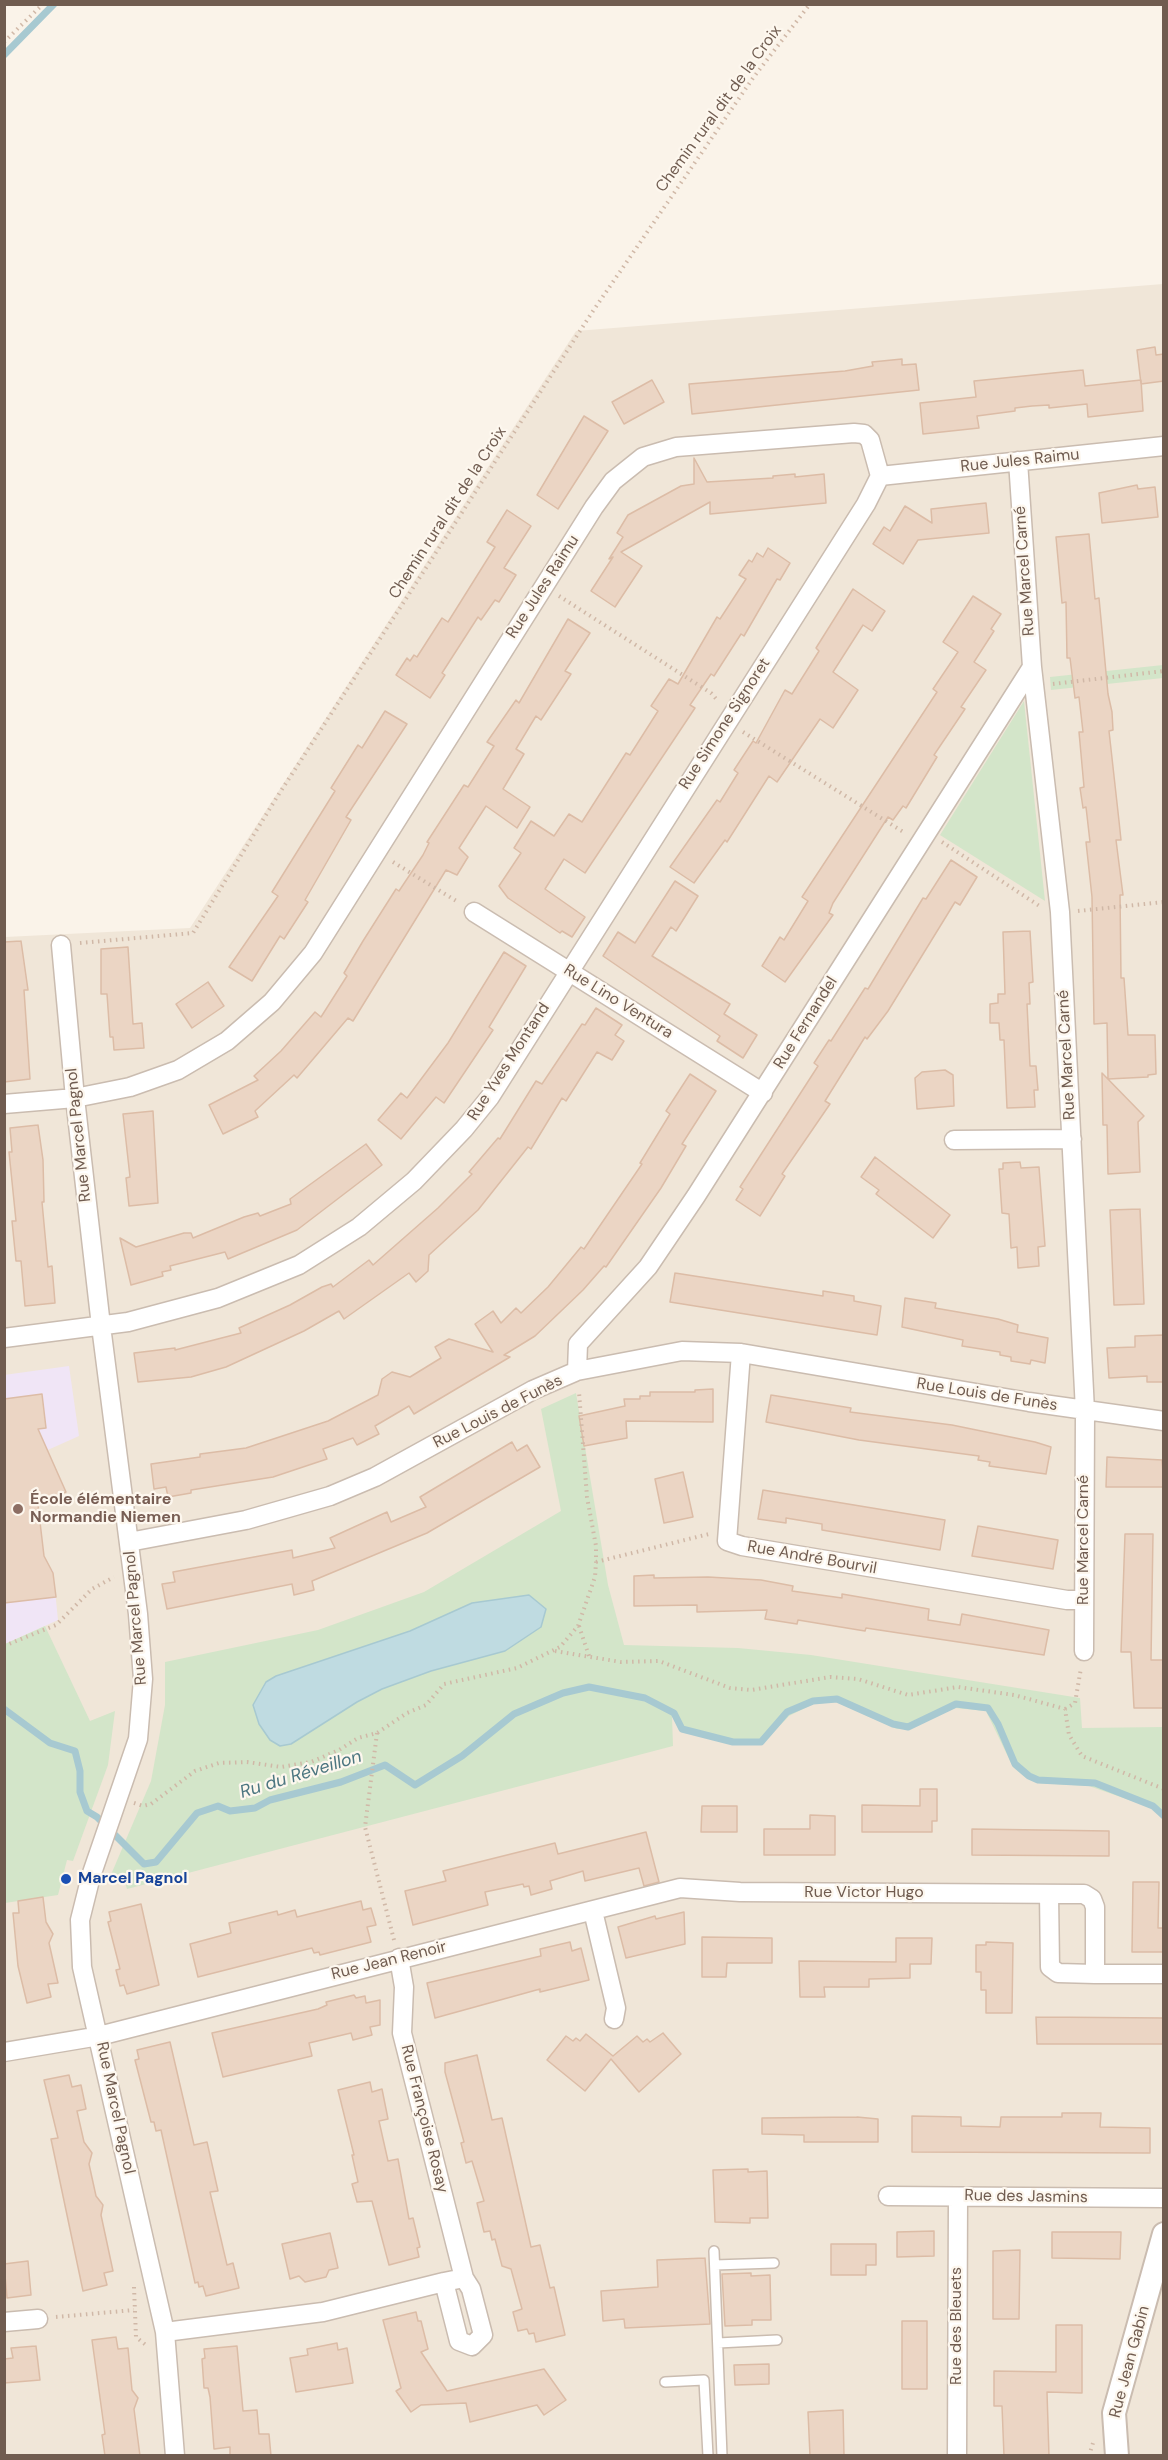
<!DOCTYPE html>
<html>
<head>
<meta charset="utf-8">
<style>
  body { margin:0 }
  #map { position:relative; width:1168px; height:2460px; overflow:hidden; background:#faf3e9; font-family:"DM Sans",sans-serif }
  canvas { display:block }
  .frame { position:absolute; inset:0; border:6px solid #705c50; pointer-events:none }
</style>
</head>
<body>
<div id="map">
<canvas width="1168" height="2460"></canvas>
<div class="frame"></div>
</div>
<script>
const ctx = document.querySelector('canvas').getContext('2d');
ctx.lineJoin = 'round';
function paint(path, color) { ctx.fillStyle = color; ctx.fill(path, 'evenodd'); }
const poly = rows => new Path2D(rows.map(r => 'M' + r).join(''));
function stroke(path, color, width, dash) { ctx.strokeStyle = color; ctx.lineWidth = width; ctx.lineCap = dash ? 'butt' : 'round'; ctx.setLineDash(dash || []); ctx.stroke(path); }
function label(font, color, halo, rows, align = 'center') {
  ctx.font = font + ' "DM Sans",sans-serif'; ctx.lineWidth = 4.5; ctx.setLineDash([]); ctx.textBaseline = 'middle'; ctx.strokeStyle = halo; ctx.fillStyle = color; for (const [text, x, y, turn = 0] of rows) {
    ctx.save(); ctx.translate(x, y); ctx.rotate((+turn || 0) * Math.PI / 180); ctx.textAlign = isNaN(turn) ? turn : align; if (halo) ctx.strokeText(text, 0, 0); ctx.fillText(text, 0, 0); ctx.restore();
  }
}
paint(poly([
  [1163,284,1163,2455,5,2456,5,937,190,928,576,331]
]), '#f0e6d8');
paint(poly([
  [69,1366,79,1436,41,1453,29,1499,40,1520,42,1536,34,1538,47,1570,53,1570,58,1620,5,1644,4,1375]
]), '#f0e5f6');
paint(poly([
  [1163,665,1163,678,1051,690,1050,677],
  [1024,701,1045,901,940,835],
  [576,1393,608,1585,624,1645,738,1648,811,1655,1080,1698,1082,1728,1163,1727,1163,1820,1152,1808,1089,1786,1037,1783,1025,1777,1013,1767,986,1711,955,1708,909,1729,897,1729,836,1702,813,1704,789,1716,762,1744,729,1742,679,1730,672,1716,673,1746,127,1889,123,1876,110,1877,151,1781,165,1705,165,1662,318,1630,424,1592,561,1511,541,1409],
  [45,1626,90,1721,115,1711,108,1765,73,1861,67,1860,58,1895,5,1903,5,1644]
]), '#d3e5c9');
const water = poly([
  [529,1595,546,1609,541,1627,505,1651,431,1671,382,1689,357,1702,291,1744,280,1746,270,1740,259,1724,253,1705,266,1682,276,1676,410,1631,472,1603,529,1595]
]);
paint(water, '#bfdbe1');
stroke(water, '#a7c9d1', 1.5);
stroke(poly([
  [4,55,54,4],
  [4,1709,50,1743,75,1751,80,1771,80,1792,87,1811,97,1817,144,1864,156,1862,197,1813,218,1806,230,1811,255,1808,270,1800,341,1782,385,1765,415,1785,462,1756,514,1714,563,1693,589,1687,645,1698,674,1713,682,1729,733,1742,761,1742,787,1712,813,1701,837,1699,893,1724,908,1727,956,1704,988,1708,998,1724,1015,1764,1029,1776,1038,1780,1095,1783,1153,1806,1164,1816]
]), '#a7c9d1', 7);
const building = poly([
  [1155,347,1156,355,1164,354,1164,381,1141,384,1137,350,1155,347],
  [902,359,902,365,916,364,919,390,692,414,689,384,845,371,873,366,872,362,902,359],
  [1083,370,1085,386,1141,380,1143,411,1088,417,1087,404,1049,408,1049,405,1032,406,1015,408,1015,411,977,416,979,428,923,434,920,403,976,397,974,381,1083,370],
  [652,380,664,402,624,424,612,402,652,380],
  [584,416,608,431,558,509,537,495,584,416],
  [694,458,707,482,773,478,773,476,795,474,795,477,824,474,826,503,710,514,710,502,621,552,642,566,615,607,591,591,613,557,609,559,623,537,617,533,628,515,681,486,694,484,694,458],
  [1137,485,1138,489,1155,487,1158,517,1102,523,1099,493,1137,485],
  [986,503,989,533,918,540,903,564,873,544,884,527,890,531,905,506,932,523,931,509,986,503],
  [507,510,531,526,504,568,516,575,499,602,495,600,481,620,478,617,442,673,445,675,430,698,396,675,407,658,410,661,414,655,417,657,442,618,448,622,495,547,487,542,507,510],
  [1089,534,1095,599,1099,598,1108,694,1112,712,1113,730,1109,731,1119,821,1121,840,1116,840,1123,895,1120,895,1121,978,1124,978,1128,1035,1155,1035,1156,1074,1148,1075,1148,1077,1108,1079,1107,1023,1094,1024,1092,897,1086,842,1090,842,1086,807,1083,808,1080,788,1084,787,1079,732,1083,732,1079,697,1075,698,1070,658,1067,658,1066,602,1062,603,1056,537,1089,534],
  [768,548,790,563,780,580,777,579,744,636,741,634,714,676,711,674,690,705,695,708,585,873,564,859,545,889,585,917,572,937,562,931,560,933,508,898,499,886,521,853,514,848,531,821,554,836,569,814,582,822,626,753,630,755,658,711,651,706,669,679,678,684,717,617,720,619,746,579,739,575,749,560,752,562,757,553,763,557,768,548],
  [853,589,885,611,872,631,863,625,833,672,858,690,833,728,820,719,777,782,769,776,727,842,725,840,694,883,670,867,717,800,720,802,738,773,734,770,753,741,756,743,785,690,792,694,819,651,816,648,853,589],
  [973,596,1001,614,991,629,994,631,974,662,986,670,961,707,965,709,934,755,937,757,906,808,903,806,893,820,888,817,833,903,829,913,833,915,785,982,762,966,780,937,784,940,808,901,802,897,937,692,933,689,958,652,943,642,973,596],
  [568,619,590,633,565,671,571,674,541,720,536,716,516,749,524,754,503,789,530,807,517,828,486,806,459,848,468,857,457,875,446,870,353,1021,348,1018,297,1078,294,1075,255,1111,258,1117,223,1134,209,1105,258,1080,254,1076,281,1051,315,1012,321,1017,347,976,344,973,363,941,396,889,399,891,423,855,429,843,427,842,464,785,468,787,494,746,487,742,516,700,519,703,568,619],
  [385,711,407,724,346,817,351,820,305,900,308,902,284,939,280,936,252,981,229,967,278,896,272,892,335,791,331,788,358,745,362,748,385,711],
  [951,860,977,877,960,905,955,902,888,1011,867,1039,865,1037,825,1101,830,1104,782,1174,785,1176,760,1216,736,1200,743,1189,740,1187,818,1066,814,1063,829,1040,831,1041,838,1030,865,988,868,989,923,898,926,899,951,860],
  [675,881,698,896,676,931,671,927,652,956,730,1004,724,1014,757,1035,743,1058,717,1041,720,1036,603,956,618,932,635,943,675,881],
  [1030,931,1033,982,1029,983,1030,1004,1027,1004,1030,1066,1036,1066,1038,1090,1034,1090,1035,1107,1007,1108,1004,1040,1000,1040,999,1023,990,1023,990,1004,998,1003,998,994,1005,994,1003,932,1030,931],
  [21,941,28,990,24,990,30,1079,4,1082,4,942,21,941],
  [128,947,133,1024,142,1023,144,1048,114,1050,113,1037,110,1037,107,994,101,994,101,949,128,947],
  [504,952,526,966,489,1027,493,1030,444,1103,436,1097,401,1139,378,1120,401,1093,407,1098,448,1043,504,952],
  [208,982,224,1006,192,1028,176,1004,208,982],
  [596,1008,622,1025,615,1035,624,1041,612,1060,597,1052,566,1101,562,1098,531,1149,528,1147,478,1210,429,1255,428,1271,416,1282,409,1273,344,1319,339,1311,304,1331,226,1367,191,1377,138,1382,134,1353,175,1348,175,1350,241,1333,239,1328,290,1305,322,1287,331,1284,333,1287,369,1260,373,1265,438,1208,472,1174,469,1172,498,1138,500,1139,536,1081,542,1084,582,1024,585,1025,596,1008],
  [945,1070,953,1075,954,1106,917,1109,915,1078,922,1072,945,1070],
  [1102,1073,1144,1116,1138,1122,1140,1172,1108,1174,1107,1125,1103,1125,1102,1073],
  [690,1074,716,1091,682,1144,686,1146,661,1188,606,1267,604,1266,583,1290,535,1336,504,1355,510,1357,414,1414,409,1406,375,1426,379,1434,357,1445,353,1438,323,1449,327,1459,273,1477,191,1490,191,1493,168,1497,166,1487,154,1489,151,1464,200,1457,200,1454,246,1448,328,1421,378,1395,382,1379,392,1372,410,1377,441,1358,435,1347,449,1339,493,1352,475,1324,493,1311,501,1323,516,1308,521,1313,548,1287,581,1247,584,1249,642,1164,640,1163,670,1114,666,1111,690,1074],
  [153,1111,158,1203,129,1206,126,1178,130,1177,123,1114,153,1111],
  [38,1125,43,1160,44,1202,42,1202,48,1267,52,1266,55,1303,25,1306,21,1261,16,1261,12,1221,16,1221,9,1152,12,1152,10,1128,38,1125],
  [366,1144,382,1165,297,1230,228,1259,225,1252,170,1266,171,1270,162,1272,163,1276,131,1285,120,1238,136,1247,184,1233,191,1233,193,1238,244,1217,258,1213,260,1216,291,1204,290,1199,366,1144],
  [875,1157,950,1215,933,1238,876,1194,879,1190,861,1177,875,1157],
  [1020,1162,1021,1168,1039,1167,1045,1246,1038,1247,1039,1266,1018,1268,1017,1247,1011,1248,1009,1214,1002,1213,999,1169,1003,1169,1003,1163,1020,1162],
  [1140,1209,1144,1304,1114,1305,1110,1210,1140,1209],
  [675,1273,823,1296,823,1291,854,1296,854,1301,881,1306,877,1335,670,1302,675,1273],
  [905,1298,936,1303,935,1308,998,1319,1018,1325,1017,1332,1048,1338,1045,1363,1031,1360,1030,1364,1011,1361,1011,1357,1000,1355,1000,1352,962,1346,963,1340,902,1327,905,1298],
  [1164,1335,1164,1382,1147,1382,1147,1376,1109,1378,1107,1348,1135,1347,1135,1336,1164,1335],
  [713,1389,713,1422,626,1421,627,1438,584,1446,579,1416,625,1406,624,1399,640,1399,640,1396,650,1396,650,1392,695,1392,695,1390,713,1389],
  [42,1394,46,1428,38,1429,66,1492,38,1505,44,1556,53,1573,56,1597,4,1603,4,1399,42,1394],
  [771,1395,851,1408,850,1412,952,1425,1035,1442,1051,1447,1046,1474,989,1466,990,1462,978,1460,979,1456,859,1440,766,1422,771,1395],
  [512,1442,517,1451,527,1445,540,1467,427,1533,312,1581,314,1590,294,1595,292,1584,167,1609,162,1584,175,1582,173,1572,292,1550,293,1558,335,1548,330,1538,387,1512,391,1522,426,1507,420,1497,512,1442],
  [1107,1457,1162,1460,1164,1487,1106,1487,1107,1457],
  [683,1472,693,1517,664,1523,655,1479,683,1472],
  [763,1490,945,1520,940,1550,822,1530,822,1524,786,1518,786,1523,758,1519,763,1490],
  [978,1526,1058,1540,1053,1569,972,1556,978,1526],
  [1125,1534,1153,1534,1151,1660,1164,1660,1164,1708,1134,1708,1131,1652,1121,1652,1125,1534],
  [654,1575,654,1578,708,1577,761,1580,793,1586,792,1591,842,1598,842,1594,929,1609,928,1620,960,1625,962,1614,1049,1630,1044,1655,866,1628,865,1631,798,1620,797,1624,765,1619,767,1610,697,1612,697,1605,634,1606,634,1576,654,1575],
  [920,1789,937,1789,937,1821,932,1821,932,1832,862,1832,862,1805,920,1806,920,1789],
  [702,1806,737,1806,737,1832,701,1832,702,1806],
  [810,1815,835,1816,835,1855,764,1855,764,1829,810,1829,810,1815],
  [972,1829,1109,1831,1109,1856,972,1855,972,1829],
  [646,1832,659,1882,644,1886,639,1868,585,1881,583,1871,550,1881,552,1889,531,1895,529,1886,524,1887,523,1884,485,1892,488,1905,413,1925,405,1891,446,1881,443,1871,555,1843,558,1854,646,1832],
  [1133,1882,1159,1882,1158,1928,1164,1928,1164,1952,1132,1952,1133,1882],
  [43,1897,46,1922,53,1934,49,1943,58,1983,48,1984,51,1997,27,2003,18,1966,13,1913,19,1913,18,1901,43,1897],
  [361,1901,363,1910,371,1908,376,1925,367,1927,371,1942,320,1955,319,1952,314,1953,312,1948,304,1950,198,1977,190,1944,231,1933,229,1923,277,1911,278,1915,295,1910,297,1917,361,1901],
  [141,1904,159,1985,127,1994,124,1985,120,1986,116,1970,120,1969,108,1922,111,1921,109,1912,141,1904],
  [684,1912,685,1944,626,1958,618,1927,655,1916,656,1919,684,1912],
  [702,1937,772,1938,772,1963,727,1963,726,1977,702,1977,702,1937],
  [896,1938,932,1938,931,1964,910,1964,910,1978,869,1979,869,1987,824,1987,825,1997,800,1997,799,1961,896,1962,896,1938],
  [570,1942,572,1951,581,1948,589,1980,540,1992,540,1989,435,2018,427,1983,541,1956,540,1949,570,1942],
  [986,1942,1013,1943,1012,2013,986,2013,986,1990,981,1990,981,1972,976,1972,976,1945,986,1945,986,1942],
  [354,1995,356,1998,365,1996,366,2003,380,2000,380,2025,370,2027,372,2035,353,2040,351,2033,309,2043,312,2056,223,2077,212,2033,318,2009,327,2005,326,2002,354,1995],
  [1036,2017,1164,2018,1164,2044,1037,2044,1036,2017],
  [663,2033,681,2054,639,2092,611,2059,585,2091,547,2060,566,2036,573,2041,576,2038,580,2041,586,2034,613,2056,637,2036,643,2042,647,2039,650,2042,663,2033],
  [170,2042,194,2145,207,2142,218,2191,210,2192,227,2265,233,2263,239,2288,206,2296,203,2286,199,2287,198,2282,195,2283,161,2130,156,2131,154,2122,151,2122,135,2060,139,2059,137,2050,170,2042],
  [477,2055,492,2120,502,2118,531,2247,540,2245,550,2288,554,2287,565,2335,536,2342,534,2333,529,2334,527,2329,518,2331,513,2312,522,2309,511,2269,502,2266,495,2239,492,2240,490,2231,484,2232,477,2203,484,2201,472,2161,466,2163,461,2143,464,2142,445,2072,445,2063,477,2055],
  [69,2075,72,2087,81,2085,86,2109,77,2111,84,2142,92,2153,89,2164,96,2196,103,2205,101,2215,113,2271,104,2273,107,2285,83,2291,51,2139,58,2138,44,2080,69,2075],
  [370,2082,372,2092,382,2089,388,2119,379,2121,388,2161,398,2159,409,2219,413,2218,420,2247,417,2248,419,2257,389,2265,372,2201,357,2202,352,2184,358,2182,352,2155,354,2155,338,2090,370,2082],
  [1062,2113,1101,2113,1100,2127,1150,2128,1150,2153,912,2152,912,2116,961,2117,961,2126,1000,2127,1001,2117,1062,2117,1062,2113],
  [857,2117,878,2119,878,2142,804,2142,804,2135,762,2134,762,2118,857,2117],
  [748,2169,748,2172,767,2171,768,2218,750,2218,750,2223,715,2222,713,2170,748,2169],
  [934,2231,934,2256,897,2257,897,2232,934,2231],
  [1052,2232,1121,2232,1120,2259,1052,2258,1052,2232],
  [330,2233,338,2268,329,2270,326,2277,305,2282,299,2276,290,2279,282,2244,330,2233],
  [831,2244,876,2244,876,2265,866,2265,866,2275,831,2275,831,2244],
  [1020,2250,1019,2319,993,2319,993,2251,1020,2250],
  [705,2258,710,2324,625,2328,624,2319,603,2321,601,2291,658,2287,657,2260,705,2258],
  [28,2261,31,2295,7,2298,4,2264,28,2261],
  [751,2273,751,2276,770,2275,771,2320,752,2320,752,2325,725,2326,722,2274,751,2273],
  [416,2312,418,2321,421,2321,428,2349,421,2352,447,2391,544,2369,566,2400,544,2415,537,2405,470,2422,466,2403,421,2405,411,2412,396,2391,401,2388,383,2320,416,2312],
  [902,2321,927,2321,927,2389,902,2389,902,2321],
  [1056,2325,1082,2325,1082,2393,1047,2392,1049,2456,1004,2456,1002,2406,994,2406,994,2371,1056,2372,1056,2325],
  [116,2337,118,2349,128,2348,132,2390,138,2398,134,2409,140,2456,105,2456,102,2435,105,2434,92,2340,116,2337],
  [337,2343,338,2350,347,2348,353,2383,296,2392,290,2358,308,2355,307,2349,337,2343],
  [36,2346,40,2380,4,2383,4,2359,13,2358,11,2348,36,2346],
  [237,2346,243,2411,257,2410,259,2434,269,2434,271,2456,230,2456,230,2447,214,2449,210,2397,208,2388,204,2388,202,2359,205,2358,204,2349,237,2346],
  [769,2364,769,2384,735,2385,734,2365,769,2364],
  [843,2410,844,2456,810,2456,808,2412,843,2410]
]);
paint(building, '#ebd5c4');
stroke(building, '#dcbca6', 1.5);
const service = poly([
  [714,2251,722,2456],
  [715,2265,774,2263],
  [718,2343,777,2340],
  [665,2382,704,2380,708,2456]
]);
const minor = poly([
  [1018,461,1032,667,1060,912,1085,1411,1084,1651],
  [474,912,763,1093],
  [61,945,75,1098,101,1326,138,1614,143,1679,138,1739,91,1876,80,1920,82,1967,165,2332,175,2456],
  [4,1104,75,1098,130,1087,178,1070,227,1041,272,1002,313,953,594,507,613,481,643,457,676,447,854,433,864,434,870,440,880,476,1164,446],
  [954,1140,1072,1139],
  [4,1338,128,1322,218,1298,299,1265,359,1227,414,1181,464,1129,490,1097,866,504,880,476],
  [741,1353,727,1541,742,1546,1067,1600,1084,1600],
  [577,1371,578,1344,648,1267,696,1196,1032,667],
  [129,1542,246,1520,330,1496,375,1477,533,1390,577,1371,682,1351,741,1353,1029,1402,1164,1421],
  [593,1911,616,2008,614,2019],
  [399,1958,404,1987,402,2033,464,2278],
  [1095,1974,1164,1974],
  [4,2052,99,2036,680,1888,740,1892,1084,1894,1092,1899,1095,1907,1095,1974,1058,1973,1050,1967,1049,1894],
  [888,2196,1164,2198],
  [4,2322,38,2319],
  [165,2332,323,2312,444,2282,459,2341,472,2346,483,2335,471,2289,464,2278,444,2282],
  [957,2456,958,2197]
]);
const tertiary = poly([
  [1117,2456,1114,2413,1164,2234]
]);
stroke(service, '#cabcb0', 12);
stroke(minor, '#cabcb0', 21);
stroke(tertiary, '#cabcb0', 26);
stroke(poly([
  [4,42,43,4],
  [559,596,711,693,718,701],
  [1053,684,1164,671],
  [743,732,905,833],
  [942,842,1041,907],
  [393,862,458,902],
  [1078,911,1164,902],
  [80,943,193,933,277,797,593,311,753,78,810,4],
  [596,1562,709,1534],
  [579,1626,589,1656],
  [4,1646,56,1625,92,1589,114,1577],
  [555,1651,621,1662,659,1661,730,1688,751,1690,830,1677,858,1679,908,1695,958,1687,1014,1695,1065,1709,1069,1735,1082,1756,1164,1789],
  [1065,1709,1075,1703,1081,1668],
  [377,1733,365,1827,394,1940],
  [134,1803,143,1806,151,1804,195,1771,219,1763,247,1762,281,1767,311,1762,339,1750,358,1738,377,1733,407,1713,426,1705,444,1684,517,1668,560,1647,578,1626,595,1577,596,1562,596,1546,587,1497,579,1392],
  [134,2287,136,2337,147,2346],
  [56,2317,134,2310],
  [1089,2456,1093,2443]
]), '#d0b8a7', 4, [1.5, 4.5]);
stroke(service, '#fff', 9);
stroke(minor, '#fff', 18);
stroke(tertiary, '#fff', 22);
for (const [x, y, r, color] of [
  [18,1509,6,"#8d6e63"],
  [66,1879,6,"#1a4fb4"]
]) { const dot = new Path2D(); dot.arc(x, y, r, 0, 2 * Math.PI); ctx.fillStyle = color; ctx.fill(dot); stroke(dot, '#fdf7ee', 2); }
label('16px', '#705c50', '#fdf7ee', [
  ["Chemin rural dit de la Croix",719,109,-54],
  ["Rue Jules Raimu",1020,461,-6],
  ["Chemin rural dit de la Croix",448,513,-57],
  ["Rue Marcel Carné",1025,571,-94],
  ["Rue Jules Raimu",543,587,-57],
  ["Rue Simone Signoret",725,724,-57],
  ["Rue Lino Ventura",618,1002,32],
  ["Rue Fernandel",806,1023,-58],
  ["Rue Marcel Carné",1067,1055,-93],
  ["Rue Yves Montand",509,1062,-57],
  ["Rue Marcel Pagnol",79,1135,-96],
  ["Rue Louis de Funès",987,1395,9],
  ["Rue Louis de Funès",498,1412,-27],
  ["Rue Marcel Carné",1084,1540,-90],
  ["Rue André Bourvil",812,1558,10],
  ["Rue Marcel Pagnol",136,1618,-95],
  ["Rue Victor Hugo",864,1893],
  ["Rue Jean Renoir",389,1961,-14],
  ["Rue Marcel Pagnol",115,2108,78],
  ["Rue Françoise Rosay",424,2119,76],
  ["Rue des Jasmins",1026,2197,1],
  ["Rue des Bleuets",957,2326,-90],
  ["Rue Jean Gabin",1130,2362,-75]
]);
label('bold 16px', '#785e54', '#fdf7ee', [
  ["École élémentaire",30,1500],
  ["Normandie Niemen",30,1518]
], 'left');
label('bold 16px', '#164399', '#fdf7ee', [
  ["Marcel Pagnol",78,1879]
], 'left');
label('italic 18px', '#4c7680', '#fdf7ee', [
  ["Ru du Réveillon",301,1775,-17]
]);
</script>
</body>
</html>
